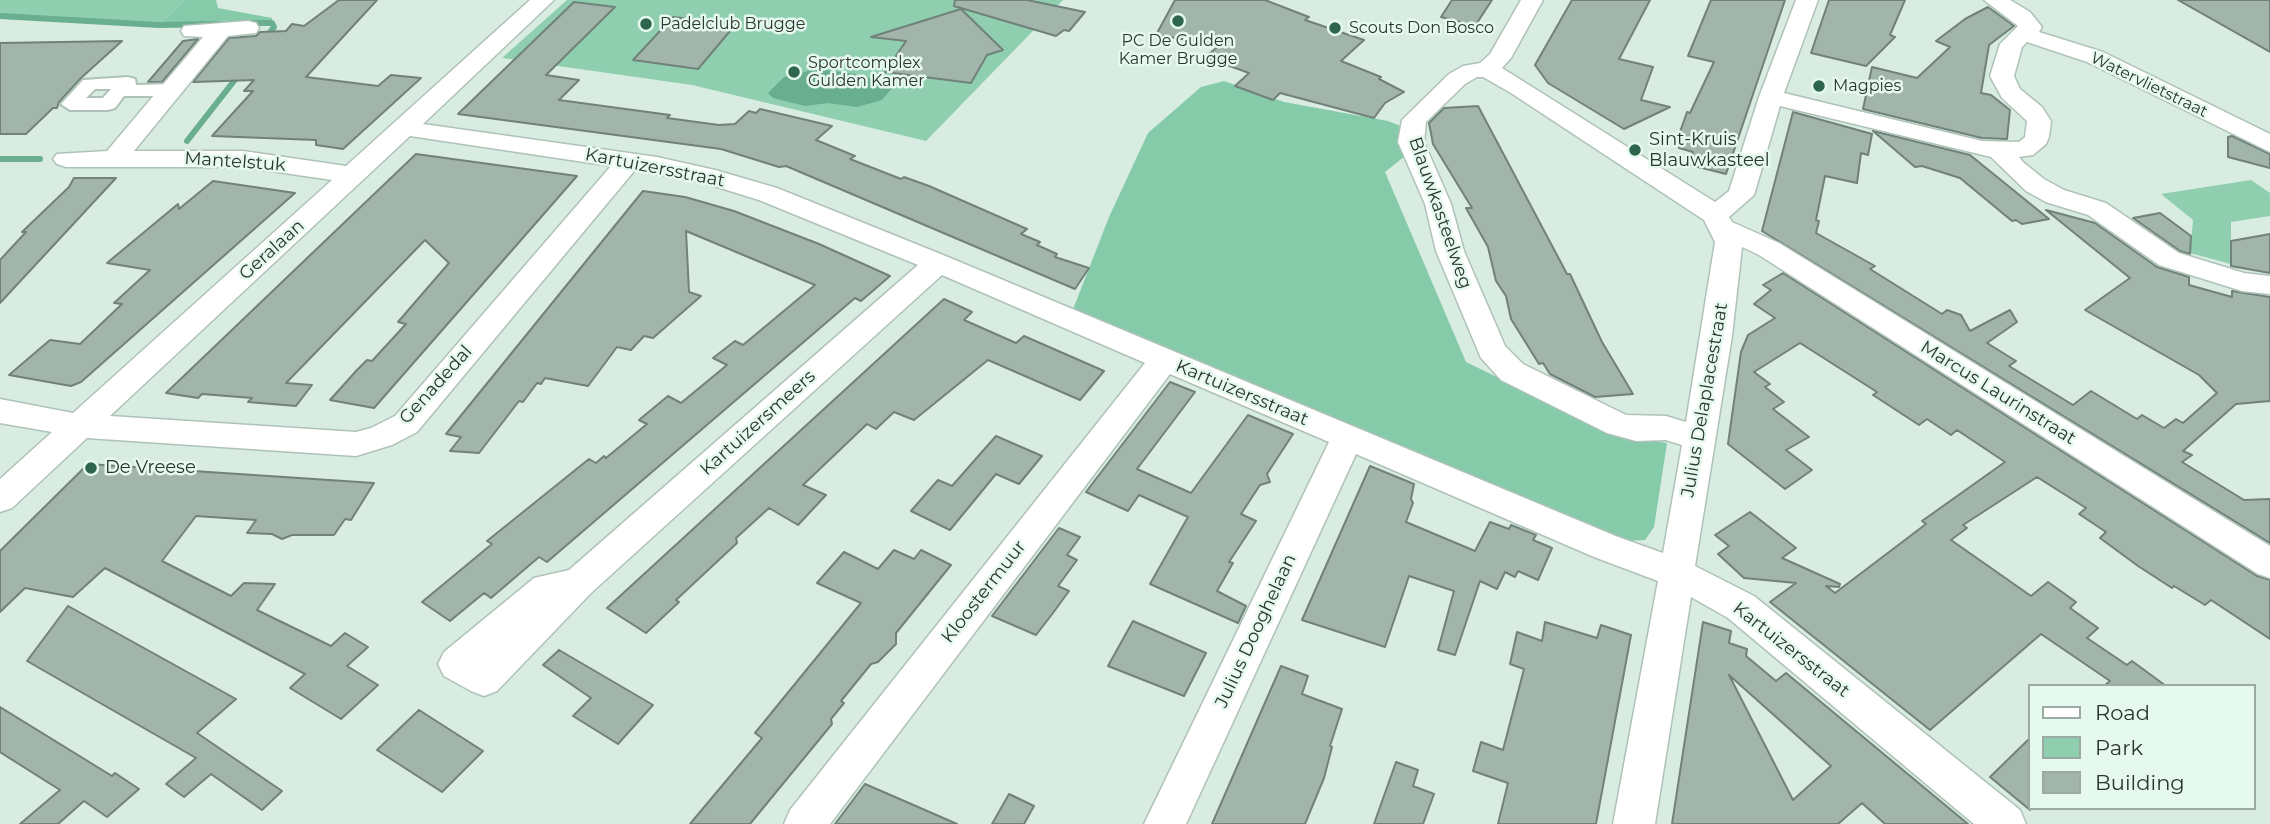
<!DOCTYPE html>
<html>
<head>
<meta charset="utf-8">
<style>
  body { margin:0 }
  #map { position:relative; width:2270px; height:824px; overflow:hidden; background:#d8ece1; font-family:Montserrat,sans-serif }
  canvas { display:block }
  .legend { position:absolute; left:2028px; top:684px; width:228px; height:126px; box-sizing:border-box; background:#e5f9ee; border:2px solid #9baaa2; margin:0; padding:9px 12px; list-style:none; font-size:21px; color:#2c3430 }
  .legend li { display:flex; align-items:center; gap:14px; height:35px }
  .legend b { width:35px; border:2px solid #9baaa2 }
</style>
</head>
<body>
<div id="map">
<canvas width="2270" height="824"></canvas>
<ul class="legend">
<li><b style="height:9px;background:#fff"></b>Road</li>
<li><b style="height:19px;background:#8fcfb0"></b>Park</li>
<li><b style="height:19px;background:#a2b5ab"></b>Building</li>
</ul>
</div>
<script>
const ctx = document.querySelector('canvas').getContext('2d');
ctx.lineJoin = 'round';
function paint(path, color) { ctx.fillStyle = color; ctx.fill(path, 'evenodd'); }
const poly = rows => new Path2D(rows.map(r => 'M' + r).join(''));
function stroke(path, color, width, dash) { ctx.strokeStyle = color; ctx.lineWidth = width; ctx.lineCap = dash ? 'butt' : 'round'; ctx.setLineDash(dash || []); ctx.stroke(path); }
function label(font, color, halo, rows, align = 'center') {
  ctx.font = font + ' Montserrat,sans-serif'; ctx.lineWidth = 5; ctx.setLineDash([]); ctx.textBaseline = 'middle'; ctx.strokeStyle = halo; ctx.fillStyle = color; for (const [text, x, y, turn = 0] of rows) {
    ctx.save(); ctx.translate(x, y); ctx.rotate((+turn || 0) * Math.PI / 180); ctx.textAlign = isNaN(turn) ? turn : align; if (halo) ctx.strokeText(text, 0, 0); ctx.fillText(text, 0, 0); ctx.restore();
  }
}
paint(poly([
  [0,0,185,0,162,23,0,14],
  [567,0,1063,0,926,141,692,85,502,58],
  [2251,180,2270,193,2270,216,2231,222,2231,264,2190,253,2193,220,2161,194]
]), '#8fcfb0');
paint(poly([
  [185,0,216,0,218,8,272,18,272,21,162,23],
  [1224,81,1284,102,1388,121,1403,127,1405,156,1385,172,1466,362,1618,436,1667,443,1654,527,1645,540,1626,541,1072,312,1109,217,1148,133,1201,87]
]), '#85caa9');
paint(poly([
  [816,69,857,74,874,80,891,82,894,86,882,100,857,107,828,103,805,106,773,98,768,93,784,77]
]), '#69ae8e');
stroke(poly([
  [0,16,159,25,218,24],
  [245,23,272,23,274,27,265,39],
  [187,141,241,72],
  [0,159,40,159]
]), '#69ae8e', 6);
const building = poly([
  [339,0,377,0,306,77,378,86,391,75,421,78,343,149,316,145,316,140,212,136,253,91,244,91,254,80,193,82,229,38,256,36,260,32,286,31,292,24,304,26,339,0],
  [955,0,1027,0,1085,12,1069,31,1064,30,1056,36,954,6,955,0],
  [1175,0,1265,0,1309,17,1305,20,1364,40,1341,61,1381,77,1379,79,1404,92,1385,103,1374,118,1280,93,1273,100,1235,86,1249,73,1205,57,1220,45,1156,35,1175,0],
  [1452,0,1492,0,1475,26,1441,17,1452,0],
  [1572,0,1650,0,1619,59,1653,67,1641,100,1670,107,1624,129,1548,83,1535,65,1572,0],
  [1711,0,1785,0,1726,174,1690,165,1693,152,1679,148,1683,133,1680,132,1687,112,1690,113,1714,62,1688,56,1711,0],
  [1829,0,1905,0,1890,35,1895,37,1866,66,1811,53,1829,0],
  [2178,0,2270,0,2270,52,2178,0],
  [574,2,615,7,546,75,579,80,559,100,670,115,667,118,719,125,735,124,749,111,756,113,760,109,832,126,816,140,855,156,850,159,901,179,904,177,929,186,1027,229,1021,234,1040,242,1037,245,1057,254,1055,257,1089,268,1075,289,786,166,779,167,721,149,458,114,574,2],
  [1988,7,2014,26,1989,45,1981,93,1991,95,2010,110,2007,139,1982,138,1863,109,1872,67,1917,78,1950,47,1936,41,1965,19,1988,7],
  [961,9,1003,50,987,55,971,83,885,72,906,41,871,37,961,9],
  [673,17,736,24,698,69,633,60,673,17],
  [198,39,162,82,148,82,183,41,198,39],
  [122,41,81,78,59,102,57,108,53,108,26,134,0,134,0,43,122,41],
  [1478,106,1567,274,1570,274,1602,342,1633,394,1595,397,1550,374,1543,363,1539,364,1511,319,1506,296,1496,281,1488,247,1466,208,1472,208,1433,144,1429,123,1444,108,1478,106],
  [1793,112,1872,134,1868,155,1861,153,1857,183,1825,176,1816,220,1819,221,1816,233,1875,266,1870,269,1942,314,1947,310,1961,315,1970,331,2010,310,2017,322,1987,343,2016,361,2009,366,2073,405,2091,391,2137,419,2142,415,2164,428,2176,419,2183,423,2217,393,2199,375,2085,310,2130,278,2046,210,2095,223,2157,267,2189,277,2189,285,2232,297,2232,291,2270,297,2270,401,2236,404,2183,451,2192,455,2182,462,2244,500,2270,499,2270,543,1762,231,1793,112],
  [1873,131,1970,155,2049,219,2022,224,2016,220,2012,221,1960,178,1922,166,1915,167,1873,131],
  [2232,136,2270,154,2270,168,2228,157,2228,137,2232,136],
  [416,154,577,176,374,408,330,400,357,370,367,360,372,361,406,324,398,322,449,263,425,240,286,383,312,385,296,406,248,402,252,398,202,394,198,398,166,393,416,154],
  [74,178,116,178,0,303,0,260,26,232,22,232,69,187,74,178],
  [213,181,295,193,81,382,71,386,9,375,50,340,80,344,122,304,114,303,150,270,107,263,178,204,179,209,213,181],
  [643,191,685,197,734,211,819,244,890,276,861,301,855,298,547,562,539,557,491,598,484,593,450,621,422,602,492,544,487,541,589,459,596,463,604,456,606,458,647,424,639,420,668,396,681,403,727,365,713,358,735,341,743,345,815,285,686,231,689,292,701,296,653,338,644,336,631,350,617,347,588,386,545,378,541,384,537,383,523,402,519,401,479,453,450,451,461,437,446,434,643,191],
  [2160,213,2191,236,2190,254,2180,251,2133,218,2160,213],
  [2270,234,2270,273,2231,266,2231,241,2270,234],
  [1783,273,2257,576,2270,580,2270,639,2211,600,2205,605,2174,586,2172,588,2138,566,2100,538,2106,532,2079,514,2086,508,2037,477,1963,525,1967,528,1951,540,2031,596,2048,582,2076,602,2070,608,2098,628,2087,638,2127,665,2132,661,2166,686,2104,686,2110,681,2041,634,1930,730,1770,602,1796,583,1744,578,1718,554,1729,546,1715,535,1750,512,1796,548,1782,558,1840,584,1839,587,1826,586,1835,593,1926,524,1922,521,2005,462,1957,430,1951,435,1927,419,1919,425,1873,395,1877,392,1800,343,1754,372,1770,384,1765,387,1784,402,1773,409,1809,437,1786,450,1812,470,1785,489,1728,444,1741,352,1748,335,1775,318,1754,304,1771,290,1763,285,1783,273],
  [944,299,972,312,964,320,1016,343,1024,336,1104,371,1080,400,988,360,914,420,894,412,876,429,867,424,803,485,826,495,798,525,769,508,736,538,737,543,676,600,679,602,646,633,607,608,944,299],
  [1170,382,1195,392,1137,469,1191,493,1248,415,1293,434,1267,474,1270,482,1260,485,1241,514,1256,521,1229,562,1233,563,1217,591,1246,606,1238,623,1150,584,1188,517,1139,495,1128,511,1086,492,1170,382],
  [996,436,1042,456,1019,484,996,474,950,530,911,511,938,480,952,486,996,436],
  [88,464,374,483,351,520,345,519,334,535,292,535,282,539,272,534,247,533,256,520,196,516,162,561,231,596,244,583,275,584,257,610,331,646,345,633,368,647,347,666,378,685,341,719,290,688,305,674,105,568,73,597,25,588,0,612,0,551,88,464],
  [1370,466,1414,484,1411,499,1413,503,1406,522,1475,551,1490,522,1509,529,1511,525,1536,535,1533,540,1552,548,1538,580,1518,571,1515,577,1505,572,1497,589,1480,581,1455,655,1438,650,1454,591,1409,576,1385,647,1302,620,1370,466],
  [1059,528,1080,537,1067,555,1077,560,1058,586,1069,591,1053,613,1036,635,992,616,1059,528],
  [894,550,914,559,921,550,951,565,896,633,896,644,878,662,871,664,841,701,844,703,831,719,832,724,750,824,690,824,762,738,755,733,861,603,817,583,844,552,878,569,894,550],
  [68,606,236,699,197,733,282,791,262,810,211,774,184,797,166,784,196,758,27,661,68,606],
  [1133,621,1206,653,1184,696,1108,666,1133,621],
  [1545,622,1597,638,1601,625,1631,635,1596,824,1498,824,1508,783,1473,771,1481,742,1503,750,1524,669,1510,664,1517,632,1542,641,1545,622],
  [1703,622,1731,631,1729,643,1747,649,1746,656,1776,681,1786,673,1968,824,1885,824,1862,803,1838,824,1672,824,1703,622],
  [1729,675,1831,766,1793,800,1729,675],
  [559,650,653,705,618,744,573,716,591,698,543,665,559,650],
  [1281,666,1308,676,1302,694,1342,709,1330,746,1332,747,1324,778,1305,824,1212,824,1281,666],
  [0,707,112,776,115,773,139,789,107,817,84,801,58,824,20,824,60,790,0,752,0,707],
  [419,710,483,751,442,792,377,750,419,710],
  [2030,738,2030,810,1990,777,2030,738],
  [1396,762,1418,770,1413,786,1434,794,1423,824,1374,824,1396,762],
  [865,784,902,800,957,824,835,824,865,784],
  [1009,794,1034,806,1024,824,992,824,1009,794]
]);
paint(building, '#a2b5ab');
stroke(building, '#708279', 2);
const pedestrian = poly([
  [128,77,135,79,136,85,172,84,181,90,172,96,124,96,115,108,108,110,70,110,61,104,83,80,128,77],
  [95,89,111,89,103,98,86,98,95,89]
]);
const minor = poly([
  [530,0,554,0,423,124,657,157,715,170,777,188,948,257,1618,537,1663,553,1682,445,1666,440,1636,441,1607,433,1501,380,1481,358,1436,251,1425,204,1398,142,1402,120,1449,74,1463,66,1480,63,1490,54,1521,0,1543,0,1511,58,1502,68,1715,202,1729,191,1759,97,1796,0,1818,0,1784,93,1982,141,2019,142,2025,137,2027,121,2002,98,1990,76,2000,44,2018,26,1984,0,2010,0,2030,12,2042,27,2039,32,2103,52,2270,134,2270,152,2087,62,2027,42,2022,47,2014,76,2020,89,2042,107,2051,121,2049,137,2046,144,2033,155,2019,157,2024,163,2044,179,2064,190,2106,203,2179,253,2244,273,2270,276,2270,294,2242,291,2159,265,2088,215,2046,202,2026,191,1991,157,1780,106,1754,195,1729,217,1732,222,1779,243,2270,546,2270,578,2258,574,1759,255,1742,247,1732,336,1695,566,1754,596,2020,810,2026,824,1974,824,1728,618,1691,597,1655,824,1613,824,1658,581,1594,557,1356,454,1186,824,1144,824,1329,442,1170,374,830,824,784,824,790,810,1145,363,942,275,591,593,497,691,484,696,471,691,444,676,438,664,444,652,534,578,569,570,918,265,759,200,701,182,635,170,417,432,392,445,356,456,87,438,12,508,0,512,0,479,52,432,0,423,0,399,73,413,332,180,243,167,66,167,57,164,53,159,57,154,107,151,203,37,184,36,181,31,184,26,248,21,256,23,259,28,256,33,228,36,134,151,243,151,346,166,530,0],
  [1477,77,1483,77,1511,93,1704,220,1715,242,1686,422,1666,416,1626,415,1523,364,1505,346,1464,251,1451,204,1424,142,1426,122,1465,84,1477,77],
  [410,136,611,166,395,416,371,428,356,432,110,416,410,136]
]);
stroke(pedestrian, '#afc2b8', 4);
stroke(minor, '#afc2b8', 3);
paint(pedestrian, '#fff');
paint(minor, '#fff');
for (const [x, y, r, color] of [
  [1178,21,7,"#2d654d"],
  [646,24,7,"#2d654d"],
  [1335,28,7,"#2d654d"],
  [794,72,7,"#2d654d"],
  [1819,86,7,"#2d654d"],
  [1635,150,7,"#2d654d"],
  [91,468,7,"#2d654d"]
]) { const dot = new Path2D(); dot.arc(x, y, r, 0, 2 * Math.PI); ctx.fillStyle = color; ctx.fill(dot); stroke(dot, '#e5f9ee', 2.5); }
label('16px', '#2c3430', '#e5f9ee', [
  ["Padelclub Brugge",660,24],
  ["Scouts Don Bosco",1349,28],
  ["PC De Gulden",1178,41,"center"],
  ["Kamer Brugge",1178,59,"center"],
  ["Sportcomplex",808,63],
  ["Gulden Kamer",808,81],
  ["Magpies",1833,86]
], 'left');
label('16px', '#2c3430', '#e5f9ee', [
  ["Watervlietstraat",2149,85,26]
]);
label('18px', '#2c3430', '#e5f9ee', [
  ["Sint-Kruis",1649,140],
  ["Blauwkasteel",1649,161],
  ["De Vreese",105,468]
], 'left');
label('18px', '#2c3430', '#e5f9ee', [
  ["Mantelstuk",235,162,4],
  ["Kartuizersstraat",655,168,11],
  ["Blauwkasteelweg",1440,213,71],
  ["Geralaan",272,250,-42],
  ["Genadedal",436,385,-48],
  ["Kartuizersstraat",1242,393,23],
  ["Marcus Laurinstraat",1998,393,32],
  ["Julius Delaplacestraat",1705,400,-80],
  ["Kartuizersmeers",758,423,-42],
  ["Kloostermuur",984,592,-52],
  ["Julius Dooghelaan",1256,631,-65],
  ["Kartuizersstraat",1791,650,38]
]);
</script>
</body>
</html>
